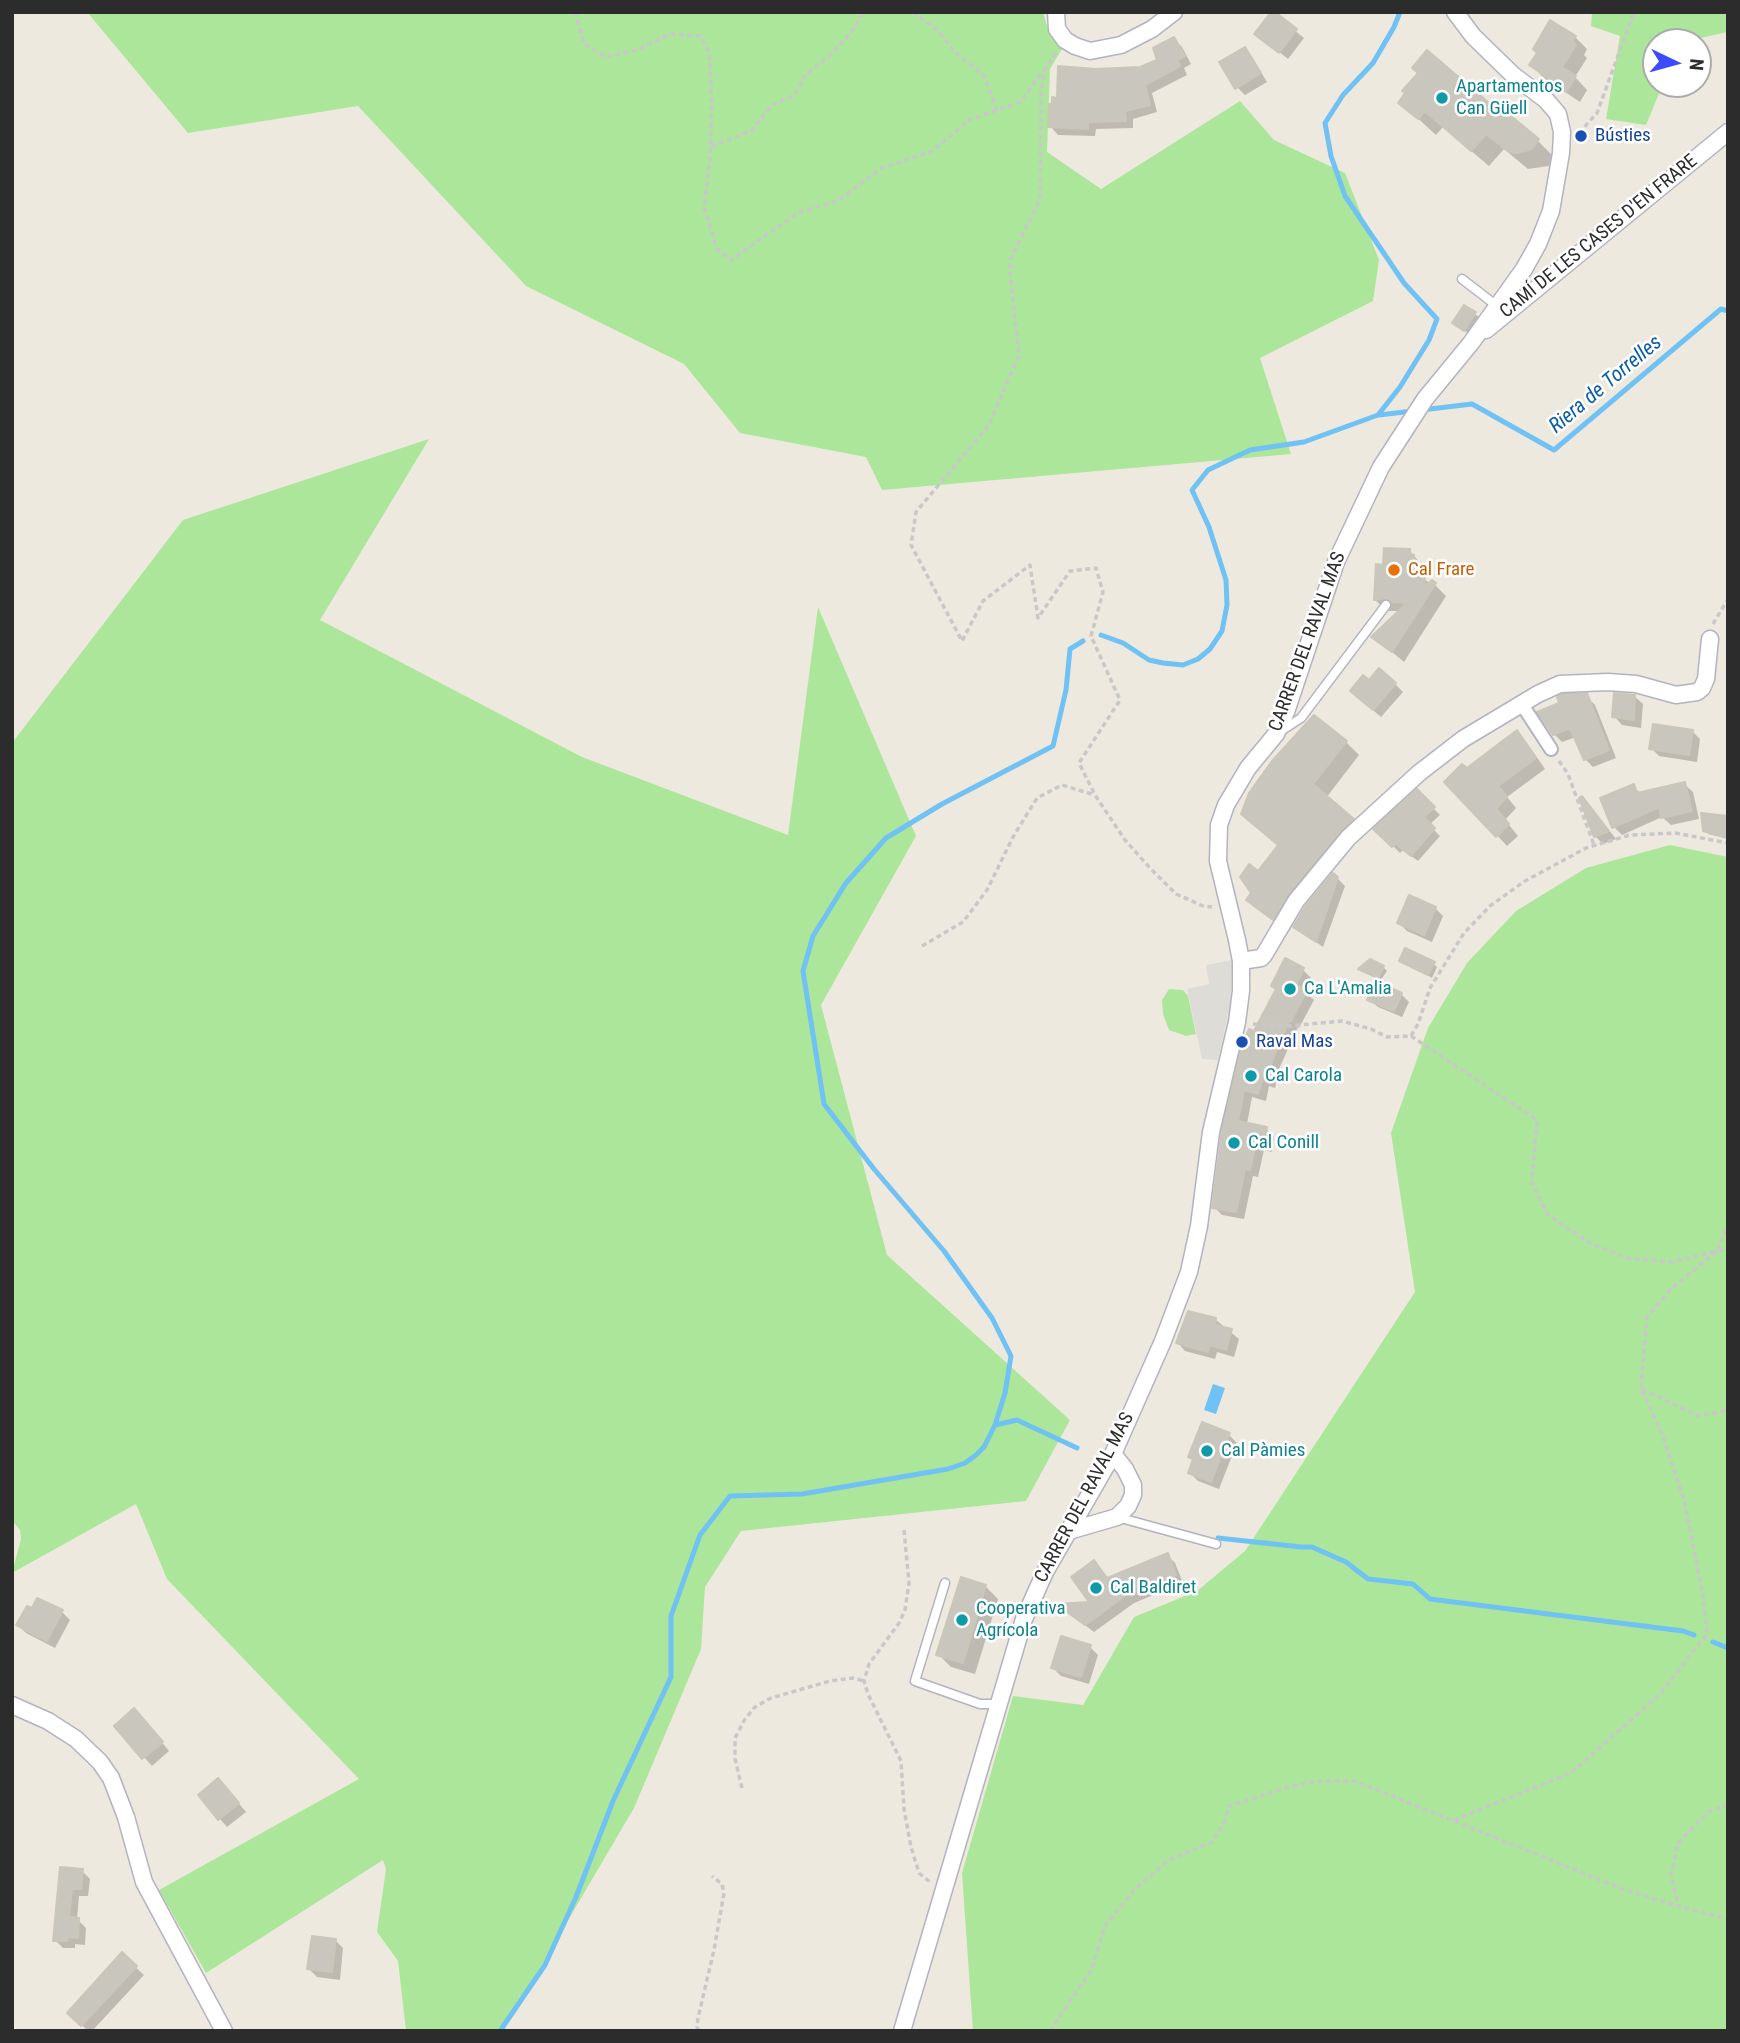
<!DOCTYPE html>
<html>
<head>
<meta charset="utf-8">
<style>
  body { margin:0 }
  #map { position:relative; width:1740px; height:2043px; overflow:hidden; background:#eee9df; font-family:"Roboto Condensed",sans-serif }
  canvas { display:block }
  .frame { position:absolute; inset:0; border:14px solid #2c2c2c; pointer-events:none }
  .north { position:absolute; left:1642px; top:28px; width:70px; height:70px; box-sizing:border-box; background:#fff; border:2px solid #ababab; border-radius:50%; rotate:95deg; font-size:19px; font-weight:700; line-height:28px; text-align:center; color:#2c2c2c }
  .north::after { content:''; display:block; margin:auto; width:24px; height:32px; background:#3b4bff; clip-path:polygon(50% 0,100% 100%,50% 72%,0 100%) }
</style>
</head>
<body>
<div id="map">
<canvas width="1740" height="2043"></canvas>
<div class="frame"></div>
<div class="north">N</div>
</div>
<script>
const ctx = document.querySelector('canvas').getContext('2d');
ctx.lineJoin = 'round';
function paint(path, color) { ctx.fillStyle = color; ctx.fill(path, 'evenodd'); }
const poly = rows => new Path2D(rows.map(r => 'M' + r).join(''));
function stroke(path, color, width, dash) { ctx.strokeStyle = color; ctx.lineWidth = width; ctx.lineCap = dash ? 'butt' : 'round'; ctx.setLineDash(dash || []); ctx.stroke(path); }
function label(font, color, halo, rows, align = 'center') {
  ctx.font = font + ' "Roboto Condensed",sans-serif'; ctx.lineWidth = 5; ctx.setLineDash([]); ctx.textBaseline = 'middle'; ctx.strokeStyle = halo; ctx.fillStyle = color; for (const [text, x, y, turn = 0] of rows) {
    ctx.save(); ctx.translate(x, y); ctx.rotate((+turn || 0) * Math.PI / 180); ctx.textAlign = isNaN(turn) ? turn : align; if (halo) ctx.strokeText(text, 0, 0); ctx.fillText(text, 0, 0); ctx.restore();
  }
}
paint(poly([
  [87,12,1043,12,1049,33,1062,49,1050,69,1047,152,1101,189,1240,101,1274,140,1345,173,1379,260,1373,301,1260,358,1291,454,882,490,866,457,740,433,684,364,526,286,358,106,188,133],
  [1592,12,1728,12,1728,32,1681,42,1656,42,1656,84,1663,84,1646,125,1606,119,1620,36,1591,26],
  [429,439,320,620,582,757,788,835,818,607,916,836,821,1005,887,1255,1070,1420,1026,1501,741,1531,705,1587,701,1649,634,1808,503,2031,406,2031,398,1961,377,1932,386,1869,383,1860,206,1973,159,1890,359,1779,167,1579,136,1504,12,1573,21,1539,20,1530,12,1520,12,743,183,520],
  [1670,845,1728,857,1728,2031,973,2031,962,1873,1013,1696,1083,1705,1134,1617,1197,1591,1245,1551,1415,1292,1391,1133,1428,1028,1467,963,1516,911,1586,868],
  [1169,989,1183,990,1188,996,1196,1034,1186,1036,1169,1030,1163,1014,1162,1000]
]), '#ace69a');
paint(poly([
  [1232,960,1231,1000,1218,1060,1202,1059,1187,989,1209,984,1206,965]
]), '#dedcd6');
paint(poly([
  [1213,1384,1225,1388,1216,1414,1204,1410]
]), '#6fc2f3');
paint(poly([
  [1273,13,1304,38,1288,59,1257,34],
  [1575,37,1587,49,1584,55,1587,58,1575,77,1587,90,1580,102,1544,78,1531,65],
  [1174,39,1182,47,1191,64,1184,68,1187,75,1152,93,1157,112,1133,119,1133,128,1096,129,1095,136,1058,135,1050,126,1059,99,1095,70,1141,69,1159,61],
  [1244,49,1252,57,1267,82,1245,95,1237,87],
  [1420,73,1502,117,1538,141,1555,158,1549,166,1528,169,1504,149,1489,166,1443,127,1436,135,1400,102],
  [1464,307,1479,317,1468,333,1457,326],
  [1410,551,1424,568,1424,578,1430,584,1432,582,1446,596,1404,662,1374,637,1402,611,1387,611,1375,600,1385,567],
  [1369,682,1395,684,1403,692,1381,717,1360,699],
  [1586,696,1595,705,1616,758,1593,767,1585,759,1576,737,1562,742,1554,734],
  [1634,696,1643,704,1641,728,1622,725,1614,716],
  [1692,731,1700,739,1697,762,1659,756,1651,748],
  [1517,733,1527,743,1545,769,1507,797,1516,808,1505,820,1518,836,1507,846,1447,782,1466,771],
  [1346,742,1359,755,1326,798,1366,833,1353,845,1301,908,1287,932,1248,899,1253,893,1259,874,1279,846,1243,813],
  [1684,784,1693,792,1699,819,1671,825,1662,817,1622,835,1614,827,1633,786,1641,794],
  [1417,792,1440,815,1429,825,1440,836,1418,861,1403,850,1400,853,1376,829],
  [1582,798,1590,806,1616,839,1603,844,1595,836],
  [1728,817,1728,839,1708,834,1704,830],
  [1337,878,1345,886,1323,947,1295,927],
  [1435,908,1443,916,1432,942,1407,931,1399,923],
  [1401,960,1434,964,1437,967,1432,978],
  [1383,967,1387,971,1381,980,1361,970],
  [1303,970,1311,978,1304,991,1314,1000,1299,1028,1298,1027,1279,1069,1275,1088,1269,1086,1266,1101,1252,1097,1247,1124,1266,1129,1274,1137,1272,1152,1264,1150,1258,1177,1253,1176,1244,1219,1222,1215,1214,1207,1255,1033,1277,990,1273,986],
  [1401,994,1409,1002,1402,1017,1378,1007,1369,999],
  [1216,1320,1239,1339,1234,1357,1217,1352,1215,1359,1185,1351,1178,1343],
  [1229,1435,1237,1443,1219,1489,1198,1481,1190,1473,1194,1461,1190,1457],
  [1167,1555,1175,1563,1183,1583,1134,1603,1094,1632,1060,1606,1093,1603,1094,1562,1108,1580],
  [962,1580,986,1587,998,1599,975,1674,951,1667,938,1654],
  [33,1611,62,1612,70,1620,55,1648,26,1633,18,1625],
  [1090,1647,1098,1655,1089,1684,1061,1676,1053,1668],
  [142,1718,169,1751,152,1766,116,1726],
  [226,1788,246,1812,227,1827,200,1796],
  [61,1869,82,1871,90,1879,88,1896,79,1896,77,1919,86,1928,85,1945,75,1944,75,1948,63,1948,55,1940],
  [335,1940,343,1948,340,1980,317,1977,309,1969],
  [122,1955,144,1975,92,2031,88,2031,69,2013]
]), '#0003');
stroke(poly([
  [1379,415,1472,404,1554,450,1721,309,1728,311],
  [1101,635,1123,643,1149,660,1163,663,1183,665,1198,659,1210,649,1222,631,1227,605,1226,580,1209,527,1192,490,1208,470,1250,450,1304,442,1378,415,1400,387,1429,340,1437,319,1404,283,1345,196,1331,156,1325,123,1343,95,1373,63,1394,27,1400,12],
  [995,1425,1005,1393,1011,1356,992,1318,944,1251,874,1169,824,1104,803,971,813,936,846,883,886,838,942,804,1053,746,1066,690,1070,649,1083,641],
  [1218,1538,1301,1547,1312,1547,1346,1562,1368,1579,1413,1584,1430,1599,1683,1631,1694,1635],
  [1713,1642,1728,1648],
  [500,2031,545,1965,576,1897,613,1801,671,1677,671,1616,700,1535,730,1496,802,1494,948,1469,965,1463,976,1455,984,1447,995,1425,1017,1420,1077,1448]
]), '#6fc2f3', 5);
const building = poly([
  [1271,12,1275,12,1297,29,1279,53,1254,34,1271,12],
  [1550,20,1576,36,1572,42,1576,45,1562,67,1576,76,1567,91,1529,65,1537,53,1533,49,1550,20],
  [1174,37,1185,56,1177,60,1180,66,1145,85,1150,105,1125,111,1126,121,1088,122,1088,129,1048,127,1049,104,1052,104,1052,97,1057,98,1058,66,1095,69,1140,67,1157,60,1153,48,1174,37],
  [1245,47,1261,73,1235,89,1219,62,1245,47],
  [1427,50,1502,114,1505,111,1539,139,1532,149,1517,153,1509,152,1486,134,1471,151,1425,111,1418,119,1398,103,1405,93,1402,91,1418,73,1412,68,1427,50],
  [1464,305,1476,312,1464,331,1452,323,1464,305],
  [1384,548,1410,549,1410,554,1414,555,1412,576,1425,577,1424,587,1432,580,1436,583,1392,652,1371,637,1407,603,1392,602,1386,598,1374,600,1376,564,1383,565,1384,548],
  [1379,668,1396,683,1373,710,1350,691,1363,675,1369,680,1379,668],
  [1587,693,1609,750,1584,760,1570,728,1553,735,1537,712,1559,703,1557,697,1562,694,1587,693],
  [1614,693,1635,695,1634,720,1612,717,1614,693],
  [1314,715,1347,741,1313,784,1354,819,1340,831,1288,894,1273,920,1246,900,1251,893,1240,877,1249,864,1258,871,1278,845,1241,814,1249,793,1272,761,1314,715],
  [1653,724,1693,730,1689,755,1649,749,1653,724],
  [1517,730,1536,758,1498,786,1507,797,1496,809,1509,824,1496,837,1444,782,1462,764,1467,768,1517,730],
  [1685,782,1692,811,1661,818,1659,807,1612,828,1600,798,1634,784,1637,793,1685,782],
  [1417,789,1435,807,1424,817,1435,828,1411,856,1396,844,1392,847,1373,829,1417,789],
  [1582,796,1609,831,1594,837,1579,798,1582,796],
  [1701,813,1728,816,1728,838,1703,831,1701,813],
  [1333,873,1338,877,1316,942,1293,927,1305,907,1333,873],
  [1409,895,1436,907,1424,935,1397,923,1409,895],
  [1405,948,1435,962,1428,975,1399,961,1405,948],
  [1285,958,1304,968,1296,985,1307,990,1291,1021,1289,1020,1272,1061,1267,1081,1262,1080,1258,1094,1244,1090,1238,1121,1267,1127,1264,1145,1256,1143,1250,1170,1245,1169,1236,1212,1212,1208,1222,1129,1242,1046,1249,1029,1254,1031,1276,989,1271,986,1285,958],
  [1370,959,1384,966,1378,978,1358,969,1370,959],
  [1375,981,1402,993,1394,1011,1367,1000,1375,981],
  [1188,1311,1216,1318,1215,1325,1232,1329,1226,1350,1210,1345,1208,1352,1176,1343,1188,1311],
  [1202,1422,1230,1433,1211,1482,1188,1473,1193,1459,1188,1457,1202,1422],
  [1168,1553,1176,1575,1126,1595,1085,1625,1056,1604,1089,1602,1071,1577,1094,1560,1107,1578,1168,1553],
  [961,1577,986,1585,963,1663,936,1655,961,1577],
  [37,1598,63,1610,47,1641,16,1625,27,1606,32,1608,37,1598],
  [1061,1636,1091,1645,1081,1677,1051,1668,1061,1636],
  [134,1708,163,1742,142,1759,114,1726,134,1708],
  [218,1778,239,1803,218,1820,198,1795,218,1778],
  [60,1867,83,1869,81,1889,72,1889,69,1917,79,1918,78,1938,68,1937,67,1941,53,1941,60,1867],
  [312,1936,336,1939,332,1972,307,1969,312,1936],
  [122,1952,137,1966,81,2026,67,2013,122,1952]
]);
paint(building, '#c9c7bd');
stroke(building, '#cac6b8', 2);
const service = poly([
  [1462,279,1497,306],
  [1281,731,1301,718,1386,605],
  [1117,1517,1216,1544],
  [945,1583,915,1681,980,1704,998,1704]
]);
const pedestrian = poly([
  [1521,703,1551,749]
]);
const minor = poly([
  [1056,12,1057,29,1065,40,1075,46,1090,51,1121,45,1152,29,1174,12],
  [1486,330,1728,132],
  [1241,961,1261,958,1264,955,1296,901,1348,838,1419,773,1463,739,1538,694,1560,684,1608,682,1636,684,1676,695,1697,692,1702,688,1706,679,1710,639],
  [1069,1531,1117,1517,1128,1506,1133,1495,1133,1485,1125,1469,1113,1454],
  [12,1705,48,1721,76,1739,100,1762,111,1778,126,1817,144,1882,224,2031],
  [902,2031,1024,1619,1045,1572,1113,1454,1163,1341,1189,1272,1199,1226,1211,1132,1237,1022,1241,991,1241,961,1237,940,1218,861,1219,825,1226,805,1248,768,1276,734,1286,712,1336,562,1381,467,1425,399,1471,343,1524,269,1538,244,1551,211,1561,153,1562,132,1558,114,1546,100,1513,75,1473,36,1455,12]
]);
stroke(service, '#b2b3c0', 11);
stroke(pedestrian, '#b2b3c0', 16);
stroke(minor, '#b2b3c0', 19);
stroke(poly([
  [575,12,584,44,606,57,637,50,670,34,700,36,709,51,712,102,710,160,704,207,717,249,731,260,798,213,839,200,880,169,932,151,969,120,1020,102,1043,71],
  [913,12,937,30,955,52,984,76,997,110],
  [1056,53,1045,69,1041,92,1040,199,1009,262,1019,355,989,425,916,512,911,545,962,641,983,601,1030,565,1038,618,1070,571,1096,568,1103,592,1091,636,1120,700,1079,763,1095,795,1125,840,1150,868,1176,894,1203,906,1212,907],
  [1579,133,1597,113,1634,12],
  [711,146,751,131,772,105,795,95,805,75,829,56,852,32,863,12],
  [1713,624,1728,599],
  [1559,761,1568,774,1594,845],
  [922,946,963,922,987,890,1013,837,1037,798,1062,785,1095,795],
  [1253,1024,1289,1026,1342,1021,1371,1029,1387,1037,1411,1036,1418,1024,1430,988,1464,933,1490,906,1525,881,1586,848,1630,835,1675,833,1728,843],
  [1411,1036,1537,1120,1532,1183,1548,1215,1592,1244,1627,1258,1672,1262,1717,1251,1728,1225],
  [1642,1389,1698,1416,1728,1410],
  [904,1530,909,1583,905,1610,899,1623,869,1664,864,1681,868,1694,901,1761,904,1809,911,1847,919,1873,930,1882],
  [742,1788,735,1759,735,1738,745,1719,755,1707,771,1698,830,1681,853,1678,864,1681],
  [1728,1804,1708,1812,1678,1843,1671,1874,1678,1906,1728,1919],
  [1454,1820,1571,1773,1660,1694,1707,1634,1703,1595,1684,1500,1662,1434,1641,1388,1647,1317,1670,1290,1717,1251,1728,1250],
  [699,2031,697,2027,698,2018,714,1950,724,1893,722,1884,712,1876],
  [1050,2031,1092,1969,1105,1926,1134,1890,1169,1860,1212,1842,1223,1825,1229,1806,1288,1787,1318,1781,1355,1781,1625,1890,1678,1906]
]), '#c8c8c8', 3.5, [5, 3.5]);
stroke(service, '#fff', 8);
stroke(pedestrian, '#fff', 12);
stroke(minor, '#fff', 16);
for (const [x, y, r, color] of [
  [1442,98,7,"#0f9aa8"],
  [1581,136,7,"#1a4fb4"],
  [1394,570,7,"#e8710a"],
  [1290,989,7,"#0f9aa8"],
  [1242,1042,7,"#1a4fb4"],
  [1251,1076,7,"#0f9aa8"],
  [1234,1143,7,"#0f9aa8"],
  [1207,1451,7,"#0f9aa8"],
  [1096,1588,7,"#0f9aa8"],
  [962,1620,7,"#0f9aa8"]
]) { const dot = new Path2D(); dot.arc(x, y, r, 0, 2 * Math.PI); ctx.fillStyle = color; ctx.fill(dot); stroke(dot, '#fff', 2.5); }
label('19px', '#0d838f', '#fff', [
  ["Apartamentos",1456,87],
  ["Can Güell",1456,109],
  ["Ca L'Amalia",1304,989],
  ["Cal Carola",1265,1076],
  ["Cal Conill",1248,1143],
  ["Cal Pàmies",1221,1451],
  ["Cal Baldiret",1110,1588],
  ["Cooperativa",976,1609],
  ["Agrícola",976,1631]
], 'left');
label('19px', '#164399', '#fff', [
  ["Bústies",1595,136],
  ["Raval Mas",1256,1042]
], 'left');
label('19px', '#2c2c2c', '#fff', [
  ["CAMÍ DE LES CASES D'EN FRARE",1599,237,-39],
  ["CARRER DEL RAVAL MAS",1308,642,-70],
  ["CARRER DEL RAVAL MAS",1085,1498,-62]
]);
label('19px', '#c56008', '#fff', [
  ["Cal Frare",1408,570]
], 'left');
label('italic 21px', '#095ea4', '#fff', [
  ["Riera de Torrelles",1606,385,-40]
]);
</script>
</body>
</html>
